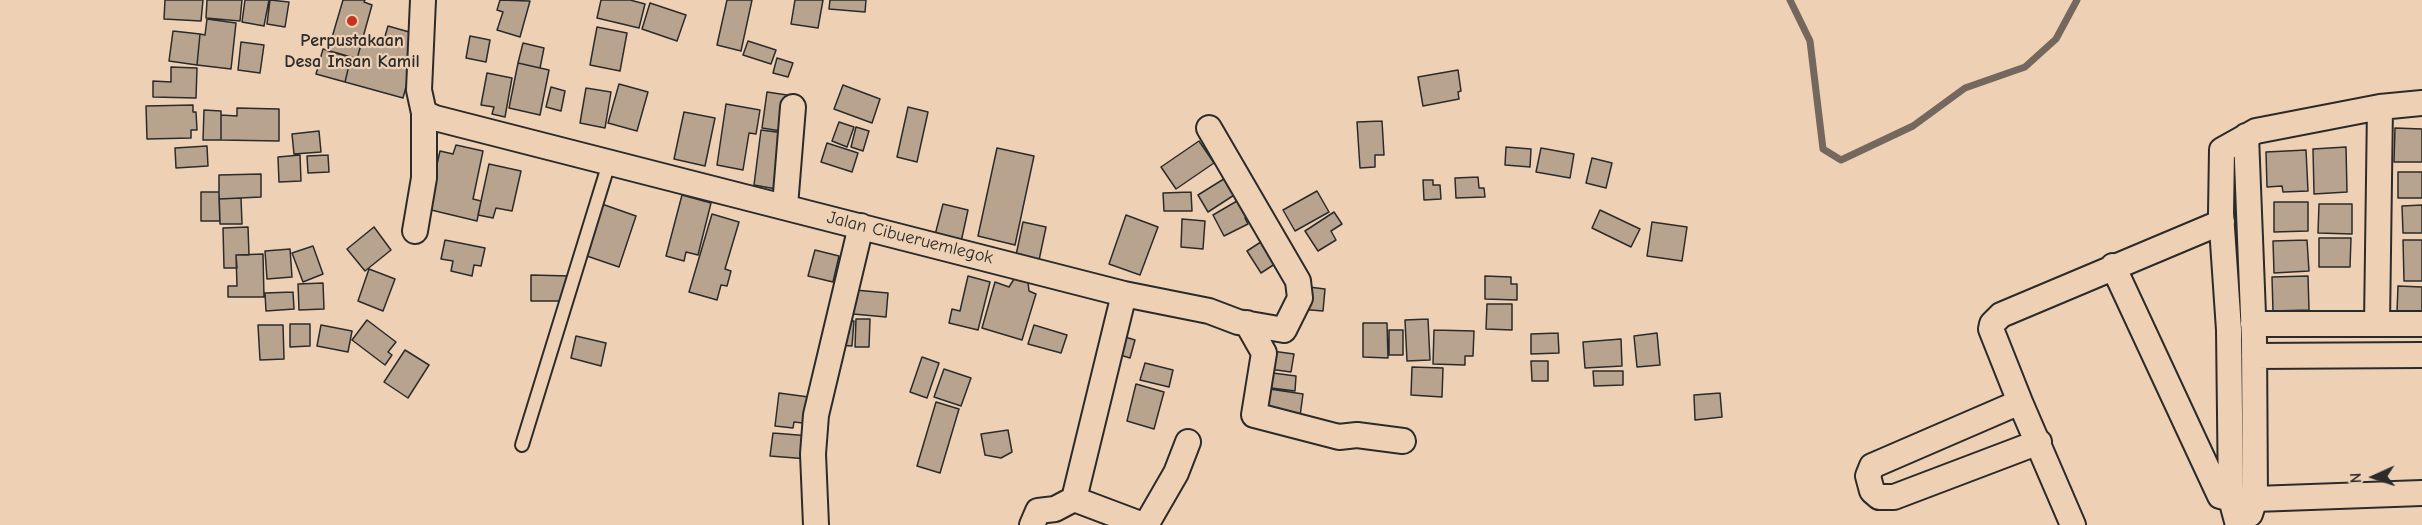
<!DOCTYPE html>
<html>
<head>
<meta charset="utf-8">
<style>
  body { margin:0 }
  #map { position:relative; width:2422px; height:525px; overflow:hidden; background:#eed1b4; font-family:"Comic Neue",sans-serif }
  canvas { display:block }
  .north { position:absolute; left:2344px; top:447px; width:60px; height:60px; -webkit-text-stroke:4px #eed1b4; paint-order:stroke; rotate:267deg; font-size:16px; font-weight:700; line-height:24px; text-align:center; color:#2b2b2b }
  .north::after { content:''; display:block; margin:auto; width:21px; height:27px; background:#2b2b2b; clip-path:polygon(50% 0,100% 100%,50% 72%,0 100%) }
</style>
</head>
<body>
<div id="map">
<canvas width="2422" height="525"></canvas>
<div class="north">N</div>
</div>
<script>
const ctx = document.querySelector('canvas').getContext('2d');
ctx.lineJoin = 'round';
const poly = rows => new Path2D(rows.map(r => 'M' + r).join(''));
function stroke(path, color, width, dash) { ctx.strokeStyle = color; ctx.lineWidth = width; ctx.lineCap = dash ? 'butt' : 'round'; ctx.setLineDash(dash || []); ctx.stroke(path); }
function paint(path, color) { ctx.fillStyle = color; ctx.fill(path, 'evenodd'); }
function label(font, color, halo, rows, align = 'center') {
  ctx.font = font + ' "Comic Neue",sans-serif'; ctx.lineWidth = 4.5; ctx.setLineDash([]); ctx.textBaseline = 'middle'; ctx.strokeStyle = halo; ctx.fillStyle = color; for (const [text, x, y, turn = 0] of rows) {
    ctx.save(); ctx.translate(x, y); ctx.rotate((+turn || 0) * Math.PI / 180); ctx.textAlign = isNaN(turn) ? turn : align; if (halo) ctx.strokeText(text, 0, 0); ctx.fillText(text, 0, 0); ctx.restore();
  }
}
stroke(poly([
  [1790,0,1810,41,1823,149,1841,160,1913,126,1965,88,2025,67,2056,39,2077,0]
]), '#74685e', 7);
const building = poly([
  [165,0,203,0,201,21,164,19,165,0],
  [207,0,242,0,240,21,206,18,207,0],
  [245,0,269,0,264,26,242,22,245,0],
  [270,0,289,2,285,27,267,24,270,0],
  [343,0,365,0,364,2,372,5,357,59,328,51,343,0],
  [500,0,530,1,520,37,497,30,503,12,497,10,500,0],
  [601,0,630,0,645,4,639,28,597,18,601,0],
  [727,0,752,0,741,51,717,45,727,0],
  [795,0,823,0,818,28,791,24,795,0],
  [830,0,866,0,865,12,829,9,830,0],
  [650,3,686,15,677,41,642,29,650,3],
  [207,19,236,23,231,69,197,65,200,34,205,35,207,19],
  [388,26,420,35,403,98,345,82,351,57,357,59,363,37,383,43,388,26],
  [597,27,627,33,620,71,590,65,597,27],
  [173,31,200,34,197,65,169,61,173,31],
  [470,36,490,40,486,62,466,58,470,36],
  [748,41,776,50,771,64,743,55,748,41],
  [241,42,264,45,260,73,238,70,241,42],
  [523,43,544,48,540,68,518,63,523,43],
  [323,49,351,57,345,82,316,74,323,49],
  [777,58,793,63,788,77,773,73,777,58],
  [518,63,549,70,540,115,509,108,518,63],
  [171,67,197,68,196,98,153,97,153,81,171,82,171,67],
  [1458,70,1461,91,1458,92,1459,99,1423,106,1418,77,1458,70],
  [487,73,512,78,505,117,492,114,494,107,481,105,487,73],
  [619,84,648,92,637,131,608,123,619,84],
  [843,85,880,99,872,123,834,109,843,85],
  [551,87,565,91,561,111,546,107,551,87],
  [586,88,611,92,605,128,580,123,586,88],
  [767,92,787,95,781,131,762,128,767,92],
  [726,104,760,110,756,134,749,133,743,170,717,165,726,104],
  [193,105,193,112,196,112,197,130,191,130,191,138,147,139,146,106,193,105],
  [908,107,928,112,917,162,897,157,908,107],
  [237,108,279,109,279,141,221,140,221,115,237,116,237,108],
  [204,110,221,111,221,140,203,140,204,110],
  [684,112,715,118,705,166,674,159,684,112],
  [1382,121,1384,155,1375,155,1375,167,1360,168,1357,122,1382,121],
  [839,122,854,127,847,147,832,141,839,122],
  [856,127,869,131,863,151,851,147,856,127],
  [2395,128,2422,129,2422,162,2394,162,2395,128],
  [761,130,784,133,776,189,754,185,761,130],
  [319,131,321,152,294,154,292,134,319,131],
  [1199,141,1214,163,1176,189,1161,167,1199,141],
  [827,143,858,153,852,172,821,162,827,143],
  [456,145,483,151,473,199,481,201,477,221,427,209,440,151,453,154,456,145],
  [207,146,208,166,176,168,175,148,207,146],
  [1506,147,1531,149,1530,167,1505,165,1506,147],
  [2346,147,2347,192,2314,194,2313,149,2346,147],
  [997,148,1034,156,1015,245,978,236,997,148],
  [1541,148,1574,154,1570,178,1536,172,1541,148],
  [2306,150,2308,191,2283,192,2282,186,2267,187,2266,152,2306,150],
  [300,155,301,181,279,182,278,157,300,155],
  [328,155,329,172,308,173,307,156,328,155],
  [1592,158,1612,163,1606,188,1586,183,1592,158],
  [489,164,521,171,512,211,496,208,493,218,478,215,489,164],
  [1235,172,1245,188,1208,212,1198,195,1235,172],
  [2398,172,2422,172,2422,198,2398,198,2398,172],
  [261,174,261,197,219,199,219,175,261,174],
  [1478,177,1479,188,1484,188,1485,197,1456,198,1455,178,1478,177],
  [1423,180,1433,180,1433,185,1440,185,1441,199,1424,200,1423,180],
  [1317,191,1329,212,1295,231,1283,210,1317,191],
  [201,192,219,192,220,221,201,221,201,192],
  [1191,192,1192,211,1164,211,1163,193,1191,192],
  [682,195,711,203,698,255,686,252,684,261,666,256,682,195],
  [241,198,242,224,220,224,219,199,241,198],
  [1237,201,1240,206,1246,203,1252,215,1245,218,1248,224,1224,236,1213,215,1237,201],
  [2274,202,2308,202,2308,231,2274,232,2274,202],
  [599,203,636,216,619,267,581,254,599,203],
  [943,204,968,210,961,242,935,235,943,204],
  [2319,204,2352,204,2352,234,2318,233,2319,204],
  [2422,205,2422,233,2403,233,2402,206,2422,205],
  [1600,210,1640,229,1631,247,1592,228,1600,210],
  [1334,212,1342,224,1331,231,1336,240,1318,251,1305,231,1334,212],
  [712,214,739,222,725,269,731,271,727,286,721,285,717,300,689,292,712,214],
  [1126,215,1158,227,1140,275,1109,264,1126,215],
  [1182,219,1205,221,1203,249,1181,247,1182,219],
  [1023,222,1046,227,1038,265,1015,260,1023,222],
  [1652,222,1687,227,1682,261,1647,256,1652,222],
  [248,227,249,255,236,255,237,268,224,268,223,228,248,227],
  [374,227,391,250,365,271,347,249,374,227],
  [1270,236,1284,258,1261,273,1247,251,1270,236],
  [2319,238,2351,238,2350,267,2319,267,2319,238],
  [445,240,485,248,481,266,474,265,472,276,451,271,453,261,441,259,445,240],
  [2307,240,2309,271,2274,273,2273,241,2307,240],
  [2403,240,2422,240,2422,281,2404,281,2403,240],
  [313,246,323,274,303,282,292,253,313,246],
  [290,249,292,277,267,279,265,251,290,249],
  [815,250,839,256,833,282,808,276,815,250],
  [263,254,264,297,228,297,228,286,237,286,236,255,263,254],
  [369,269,395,279,383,311,358,301,369,269],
  [531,275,570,276,563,301,531,301,531,275],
  [968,276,990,282,978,330,949,323,952,309,960,311,968,276],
  [1485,276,1511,277,1511,284,1517,284,1517,300,1485,299,1485,276],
  [2308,276,2309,310,2273,311,2272,277,2308,276],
  [1014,279,1028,282,1029,291,1036,294,1022,340,982,328,995,282,1009,287,1014,279],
  [323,283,324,309,299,310,298,284,323,283],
  [1301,286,1325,289,1323,311,1299,309,1301,286],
  [2398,286,2422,287,2422,313,2397,312,2398,286],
  [855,290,888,293,886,317,853,314,855,290],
  [293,292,294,309,266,311,265,293,293,292],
  [1487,304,1512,304,1512,330,1486,329,1487,304],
  [856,319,870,319,869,347,855,347,856,319],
  [1428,319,1430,360,1407,361,1405,320,1428,319],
  [367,320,396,342,388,352,392,355,385,365,352,340,367,320],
  [839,320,854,321,852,346,837,345,839,320],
  [1363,323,1387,323,1388,358,1363,357,1363,323],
  [290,324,310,324,310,346,290,347,290,324],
  [258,325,283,325,284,359,260,360,258,325],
  [321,325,352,331,348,352,317,346,321,325],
  [1034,325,1067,335,1061,353,1028,344,1034,325],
  [1389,330,1403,330,1403,355,1389,355,1389,330],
  [1434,330,1474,331,1473,356,1465,356,1465,365,1433,364,1434,330],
  [1558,333,1559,353,1531,354,1531,334,1558,333],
  [1657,333,1660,365,1637,367,1634,336,1657,333],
  [576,336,606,343,601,366,571,358,576,336],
  [1122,336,1135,340,1130,358,1117,354,1122,336],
  [1621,339,1622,366,1585,368,1583,342,1621,339],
  [405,350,429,365,408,398,384,382,405,350],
  [1272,351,1294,354,1291,372,1269,369,1272,351],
  [922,357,939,363,927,398,910,392,922,357],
  [1531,361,1548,361,1548,381,1532,381,1531,361],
  [1145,363,1173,370,1169,387,1140,380,1145,363],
  [1412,367,1443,368,1442,397,1411,395,1412,367],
  [944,369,971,378,961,406,934,397,944,369],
  [1593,371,1623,371,1623,385,1594,386,1593,371],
  [1265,372,1296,376,1295,391,1263,387,1265,372],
  [1136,384,1164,392,1154,429,1127,421,1136,384],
  [1263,388,1303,394,1300,416,1260,410,1263,388],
  [779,393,816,398,812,424,794,422,793,428,775,426,779,393],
  [1720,393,1722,417,1695,420,1694,395,1720,393],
  [936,402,959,409,940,473,917,466,936,402],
  [1008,430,1012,452,1001,458,985,455,981,434,1008,430],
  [773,433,810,436,808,459,770,456,773,433]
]);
paint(building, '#b8a38f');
stroke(building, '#2b2b2b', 1.5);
const lane = poly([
  [522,445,609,163]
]);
const street = poly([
  [423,0,419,90,424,113,435,118,1124,294,1209,311,1238,322,1284,330,1300,298,1298,281,1209,128],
  [2246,136,2254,340,2255,499,2250,514],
  [785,206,793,107],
  [415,231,424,178,424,113],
  [2113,266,2220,496,2231,499,2255,499,2422,493],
  [1247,323,1264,353,1254,415,1339,437,1357,435,1403,441],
  [2253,324,2422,324],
  [2377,324,2380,107],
  [2254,356,2422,355],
  [2020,402,1872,466,1868,476,1872,491,1879,497,1894,497,2039,442],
  [1074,499,1143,525],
  [816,525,813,454,816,415,861,226],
  [1032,525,1038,511,1055,509,1074,499,1124,294],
  [1146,525,1176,473,1188,442],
  [2073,525,2020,402,1991,329,1992,324,2001,315,2222,222],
  [2238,525,2231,499,2229,330,2221,213,2222,150,2256,131,2380,107,2422,103]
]);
stroke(lane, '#2b2b2b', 16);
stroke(street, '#2b2b2b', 28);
stroke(lane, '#eed1b4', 12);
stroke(street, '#eed1b4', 24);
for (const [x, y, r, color] of [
  [352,21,6,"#c8321e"]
]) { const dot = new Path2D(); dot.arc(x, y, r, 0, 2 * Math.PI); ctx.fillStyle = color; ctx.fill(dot); stroke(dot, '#eed1b4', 2); }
label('bold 18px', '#2b2b2b', '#eed1b4', [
  ["Perpustakaan",352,41],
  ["Desa Insan Kamil",352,62]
]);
label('18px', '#2b2b2b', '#eed1b4', [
  ["Jalan Cibueruemlegok",910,238,14]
]);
</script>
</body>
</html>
